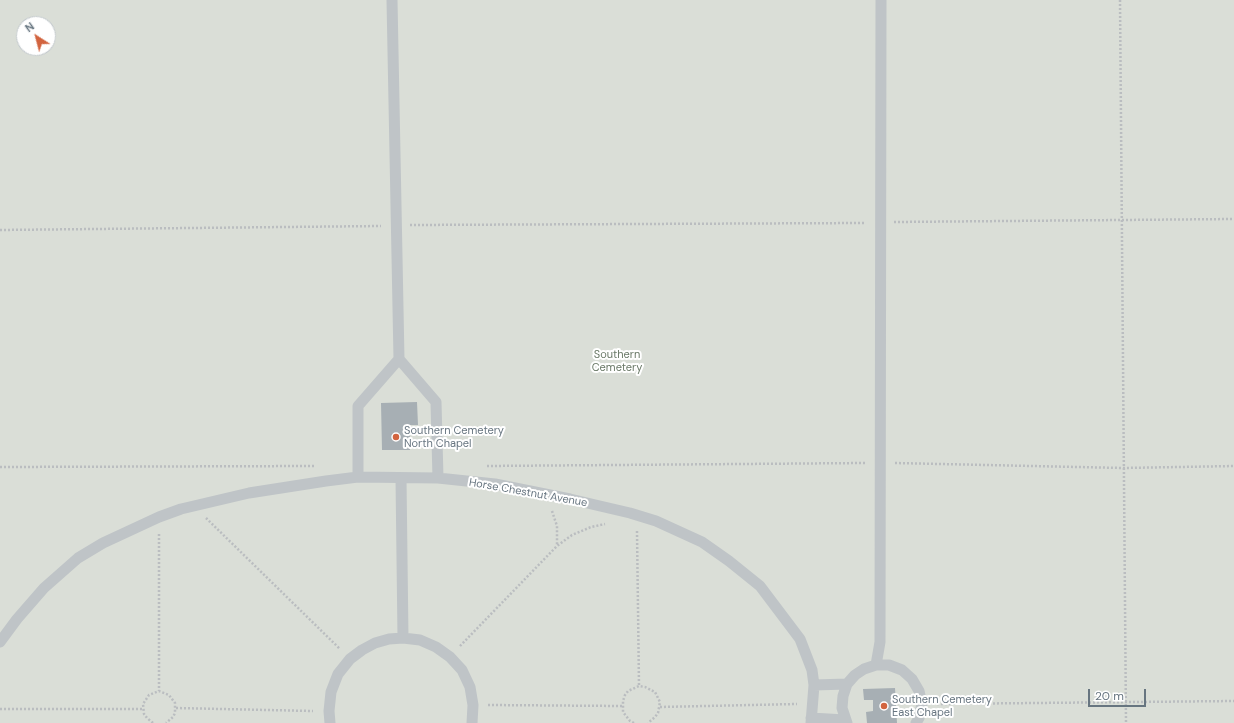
<!DOCTYPE html>
<html>
<head>
<meta charset="utf-8">
<style>
  body { margin:0 }
  #map { position:relative; width:1234px; height:723px; overflow:hidden; background:#fafaf8; font-family:"DM Sans",sans-serif }
  canvas { display:block }
  .north { position:absolute; left:16px; top:16px; width:40px; height:40px; box-sizing:border-box; background:#fff; border:1px solid #c2c8cc; border-radius:50%; rotate:324deg; font-size:11px; font-weight:700; line-height:16px; text-align:center; color:#677580 }
  .north::after { content:''; display:block; margin:auto; width:14px; height:18px; background:#d2643f; clip-path:polygon(50% 0,100% 100%,50% 72%,0 100%) }
  .scale { position:absolute; left:1088px; top:689px; width:58px; height:18px; box-sizing:border-box; border:2px solid #677580; border-top:0; padding-left:5px; font-size:12px; line-height:14px; white-space:nowrap; color:#677580; -webkit-text-stroke:3px #fff; paint-order:stroke }
</style>
</head>
<body>
<div id="map">
<canvas width="1234" height="723"></canvas>
<div class="north">N</div>
<div class="scale">20 m</div>
</div>
<script>
const ctx = document.querySelector('canvas').getContext('2d');
ctx.lineJoin = 'round';
function paint(path, color) { ctx.fillStyle = color; ctx.fill(path, 'evenodd'); }
const poly = rows => new Path2D(rows.map(r => 'M' + r).join(''));
function stroke(path, color, width, dash) { ctx.strokeStyle = color; ctx.lineWidth = width; ctx.lineCap = dash ? 'butt' : 'round'; ctx.setLineDash(dash || []); ctx.stroke(path); }
function label(font, color, halo, rows, align = 'center') {
  ctx.font = font + ' "DM Sans",sans-serif'; ctx.lineWidth = 4; ctx.setLineDash([]); ctx.textBaseline = 'middle'; ctx.strokeStyle = halo; ctx.fillStyle = color; for (const [text, x, y, turn = 0] of rows) {
    ctx.save(); ctx.translate(x, y); ctx.rotate((+turn || 0) * Math.PI / 180); ctx.textAlign = isNaN(turn) ? turn : align; if (halo) ctx.strokeText(text, 0, 0); ctx.fillText(text, 0, 0); ctx.restore();
  }
}
paint(poly([
  [0,0,1234,0,1234,723,0,723],
  [24,24,48,24,48,48,24,48]
]), '#daded7');
paint(poly([
  [417,402,418,425,410,425,410,450,382,450,381,403],
  [895,688,897,723,867,723,866,712,873,711,873,700,864,700,863,689]
]), '#a7afb4');
stroke(poly([
  [1120,0,1126,723],
  [894,222,1234,219],
  [410,225,865,223],
  [0,230,381,226],
  [895,463,1123,468,1234,466],
  [487,466,866,463],
  [0,467,315,466],
  [552,511,557,526,557,546],
  [206,518,340,649],
  [637,531,639,686],
  [159,534,159,691],
  [460,646,557,546,572,535,591,527,605,524],
  [937,704,1234,701],
  [488,705,622,706],
  [660,707,797,704],
  [176,708,313,711],
  [0,709,143,709],
  [153,723,147,718,144,714,143,704,149,695,159,691,169,695,175,703,175,713,173,717,166,723],
  [634,723,630,721,623,712,623,701,625,695,628,691,639,686,645,687,655,692,660,702,658,713,655,717,648,723]
]), '#babdc0', 2.5, [2, 2]);
stroke(poly([
  [399,359,436,402,438,478],
  [358,477,358,406,399,359,392,0],
  [401,478,403,638],
  [0,642,17,619,44,588,78,558,103,543,159,517,181,509,249,493,326,481,358,477,438,478,495,484,570,499,630,513,656,521,702,542,729,561,760,586,800,639,812,670,814,685,811,723],
  [876,665,880,642,881,0],
  [814,685,847,684],
  [811,718,845,720],
  [330,723,329,711,331,692,338,674,350,659,362,650,375,643,389,639,403,638,420,640,436,647,450,657,462,670,470,687,473,705,472,723],
  [847,723,842,708,843,696,847,684,855,675,864,669,876,665,889,665,902,670,912,679,919,691,922,704,919,718,916,723]
]), '#bfc4c7', 11);
for (const [x, y, r, color] of [
  [396,437,4,"#d2643f"],
  [884,706,4,"#d2643f"]
]) { const dot = new Path2D(); dot.arc(x, y, r, 0, 2 * Math.PI); ctx.fillStyle = color; ctx.fill(dot); stroke(dot, '#fff', 1.5); }
label('11px', '#697866', '#fff', [
  ["Southern",617,355],
  ["Cemetery",617,368]
]);
label('11px', '#677580', '#fff', [
  ["Southern Cemetery",404,431],
  ["North Chapel",404,444],
  ["Southern Cemetery",892,700],
  ["East Chapel",892,713]
], 'left');
label('11px', '#677580', '#fff', [
  ["Horse Chestnut Avenue",528,493,10]
]);
</script>
</body>
</html>
